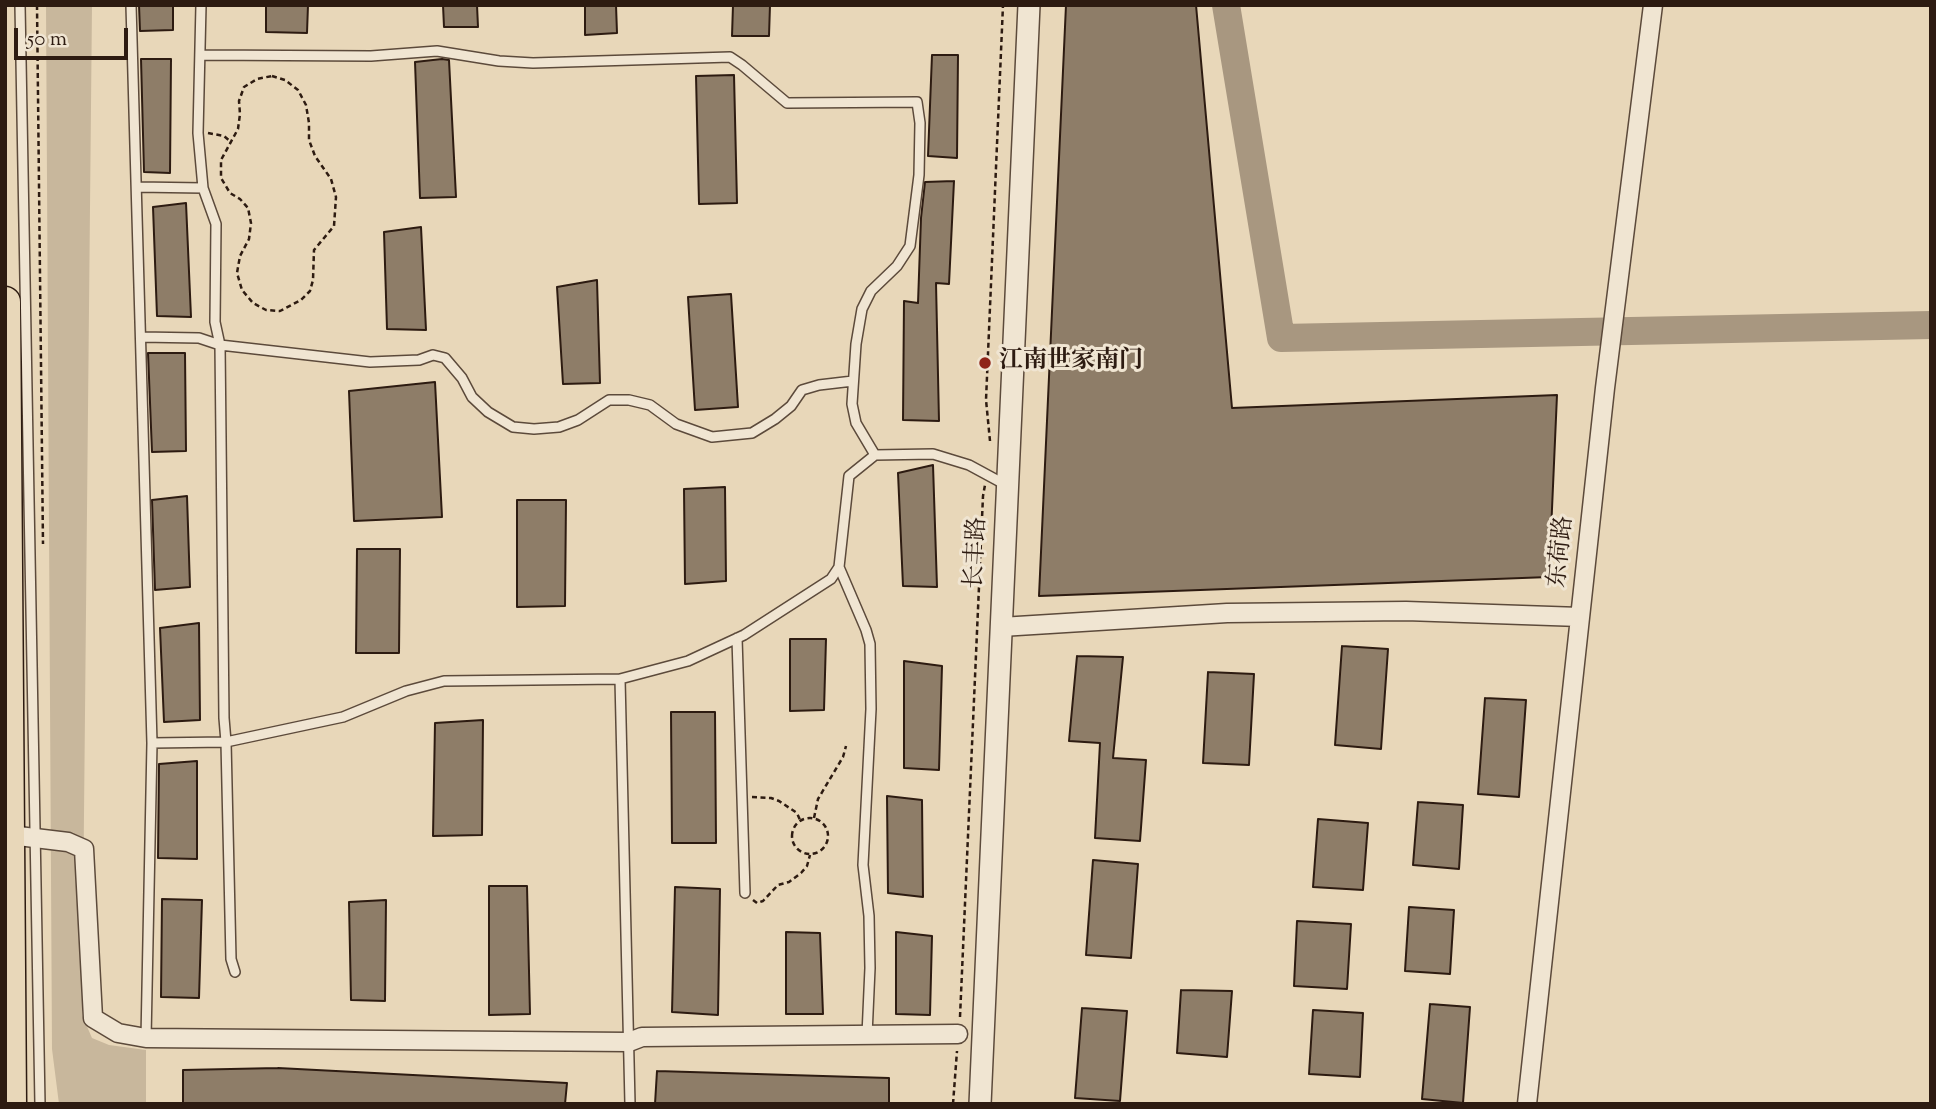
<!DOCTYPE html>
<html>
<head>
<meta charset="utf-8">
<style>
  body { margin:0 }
  #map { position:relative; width:1936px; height:1109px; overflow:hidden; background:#e8d7b9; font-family:"Sorts Mill Goudy",serif }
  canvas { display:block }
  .frame { position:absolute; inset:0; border:7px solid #2d1b11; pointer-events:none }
  .scale { position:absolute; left:14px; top:28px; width:114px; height:32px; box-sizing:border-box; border:4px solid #2d1b11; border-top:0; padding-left:9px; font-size:21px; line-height:24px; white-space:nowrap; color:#2d1b11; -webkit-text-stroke:5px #f0e5d2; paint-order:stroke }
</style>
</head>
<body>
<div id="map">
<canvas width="1936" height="1109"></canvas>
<div class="frame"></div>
<div class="scale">50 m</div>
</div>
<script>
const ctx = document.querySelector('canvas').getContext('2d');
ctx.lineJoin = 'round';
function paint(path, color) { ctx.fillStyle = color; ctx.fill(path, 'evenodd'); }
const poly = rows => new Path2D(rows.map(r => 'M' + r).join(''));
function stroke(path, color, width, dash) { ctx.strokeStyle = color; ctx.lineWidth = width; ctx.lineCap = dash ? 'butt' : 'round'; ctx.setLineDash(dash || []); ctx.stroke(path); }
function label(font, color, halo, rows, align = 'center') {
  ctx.font = font + ' "Sorts Mill Goudy","Noto Serif SC",serif'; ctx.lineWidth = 6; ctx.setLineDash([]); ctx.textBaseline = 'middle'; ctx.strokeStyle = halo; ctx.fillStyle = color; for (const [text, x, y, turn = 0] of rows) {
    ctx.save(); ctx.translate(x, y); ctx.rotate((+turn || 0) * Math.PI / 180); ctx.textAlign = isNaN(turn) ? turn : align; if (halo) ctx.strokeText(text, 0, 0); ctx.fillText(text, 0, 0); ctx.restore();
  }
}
paint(poly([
  [46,5,92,5,82,1015,92,1038,109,1045,146,1050,146,1104,59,1104,52,1049]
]), '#c8b79c');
stroke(poly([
  [1226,5,1281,338,1931,325]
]), '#a89780', 28);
const building = poly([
  [139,5,173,5,173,30,140,31,139,5],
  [266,5,308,5,307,33,266,32,266,5],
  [443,5,477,5,478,27,444,27,443,5],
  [585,5,616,5,617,33,585,35,585,5],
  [733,5,770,5,769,36,732,36,733,5],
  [1066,5,1196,5,1232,408,1557,395,1549,577,1039,596,1066,5],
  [932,55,958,55,957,158,928,156,932,55],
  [141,59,171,59,170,173,144,172,141,59],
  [442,59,449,60,456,197,420,198,415,62,442,59],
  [734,75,737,203,699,204,696,76,734,75],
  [954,181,949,284,936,283,939,421,903,420,904,301,918,303,921,218,925,182,954,181],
  [186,203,191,317,157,316,153,207,186,203],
  [421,227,426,330,387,329,384,232,421,227],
  [597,280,600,383,563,384,557,287,597,280],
  [731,294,738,407,695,410,688,297,731,294],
  [148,353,185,353,186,451,152,452,148,353],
  [435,382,442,517,354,521,349,391,435,382],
  [933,465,937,587,903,586,898,473,933,465],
  [725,487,726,581,685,584,684,489,725,487],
  [187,496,190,587,155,590,152,500,187,496],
  [517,500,566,500,565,606,517,607,517,500],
  [357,549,400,549,399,653,356,653,357,549],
  [199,623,200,720,164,722,160,628,199,623],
  [790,639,826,639,824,710,790,711,790,639],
  [1342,646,1388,649,1381,749,1335,745,1342,646],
  [1077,656,1123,657,1113,758,1146,760,1140,841,1095,838,1100,743,1069,741,1077,656],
  [904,661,942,666,939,770,904,768,904,661],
  [1208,672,1254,674,1249,765,1203,763,1208,672],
  [1485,698,1526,700,1519,797,1478,794,1485,698],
  [671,712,715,712,716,843,672,843,671,712],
  [483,720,482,835,433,836,435,723,483,720],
  [197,761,197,859,158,858,159,764,197,761],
  [887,796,922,800,923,897,888,893,887,796],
  [1418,802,1463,805,1459,869,1413,865,1418,802],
  [1318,819,1368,823,1363,890,1313,887,1318,819],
  [1093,860,1138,864,1131,958,1086,955,1093,860],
  [489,886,527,886,530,1014,489,1015,489,886],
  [675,887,720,889,718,1015,672,1012,675,887],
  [162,899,202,900,199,998,161,997,162,899],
  [386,900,385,1001,351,1000,349,902,386,900],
  [1409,907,1454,910,1450,974,1405,971,1409,907],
  [1297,921,1351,924,1347,989,1294,986,1297,921],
  [786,932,820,933,823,1014,786,1014,786,932],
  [896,932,932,936,930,1015,896,1014,896,932],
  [1181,990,1232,991,1227,1057,1177,1053,1181,990],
  [1430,1004,1470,1007,1463,1103,1422,1099,1430,1004],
  [1082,1008,1127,1011,1120,1101,1075,1098,1082,1008],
  [1313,1010,1363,1013,1360,1077,1309,1074,1313,1010],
  [278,1068,567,1083,565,1104,183,1104,183,1070,278,1068],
  [657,1071,889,1078,889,1104,655,1104,657,1071]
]);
paint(building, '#8e7d68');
stroke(building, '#2d1b11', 2);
const service = poly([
  [20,5,40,1104],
  [131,5,152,743,146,1038],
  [201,5,198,133,203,188,216,224,215,322,220,345,224,718,226,742,231,959,235,972],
  [201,55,371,56,437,51,499,61,533,63,730,57,742,65,787,103,917,102,920,123,919,175,910,246,897,266,871,291,862,309,856,344,852,404,856,423,875,455],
  [137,187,203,188],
  [141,337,199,338,220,345,370,362,419,360,433,355,445,358,462,378,472,397,488,412,513,427,534,429,559,427,578,420,609,400,629,400,650,405,676,424,712,437,752,433,775,419,791,406,802,390,819,385,853,381],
  [839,567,866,630,870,644,871,709,863,865,869,916,870,968,867,1035],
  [737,638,745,893],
  [620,679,630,1104],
  [152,743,226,742,343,717,406,691,444,681,620,679,688,661,744,635,831,579,839,567,849,476,875,455,933,454,969,465,1006,485]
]);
const minor = poly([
  [1001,627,1227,613,1406,611,1580,617],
  [10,835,68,842,84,849,93,1018,118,1033,146,1038,629,1042,642,1037,958,1034],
  [1527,1104,1605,388,1653,5]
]);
const tertiary = poly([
  [980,1104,1029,5]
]);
const trunk = poly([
  [5,302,11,1104]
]);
stroke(service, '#5c4a3b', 12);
stroke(minor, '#5c4a3b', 21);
stroke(tertiary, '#5c4a3b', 24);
stroke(trunk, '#2d1b11', 33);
stroke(poly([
  [37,5,43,544],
  [272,76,285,80,298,90,306,105,309,123,309,140,315,156,331,179,336,197,334,226,314,250,313,280,310,291,301,300,280,311,266,310,253,303,242,290,237,273,240,256,249,239,251,223,248,208,240,199,230,193,221,178,221,160,238,129,240,114,239,101,244,87,257,79,272,76],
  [208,133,224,136,231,142],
  [990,441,986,400,1003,5],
  [752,797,771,798,779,801,797,813,800,820],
  '792 836a18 18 0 1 1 36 0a18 18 0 1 1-36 0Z',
  [814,818,818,799,843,757,846,746],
  [753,900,757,903,763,901,778,885,789,882,801,873,807,866,810,855],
  [960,1017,983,496,985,485],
  [953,1104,957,1051]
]), '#2d1b11', 2.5, [5, 3.5]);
stroke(service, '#f0e5d2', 9);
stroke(minor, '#f0e5d2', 18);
stroke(tertiary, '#f0e5d2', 21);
stroke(trunk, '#e8d7b9', 30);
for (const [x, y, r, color] of [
  [985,363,7,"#8f2418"]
]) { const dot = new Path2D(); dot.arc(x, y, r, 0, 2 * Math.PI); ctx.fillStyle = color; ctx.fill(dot); stroke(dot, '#f0e5d2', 2.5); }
label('bold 24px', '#2d1b11', '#f0e5d2', [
  ["江南世家南门",999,363]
], 'left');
label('24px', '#2d1b11', '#f0e5d2', [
  ["东荷路",1563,552,-84],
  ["长丰路",978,553,-87]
]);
</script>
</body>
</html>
